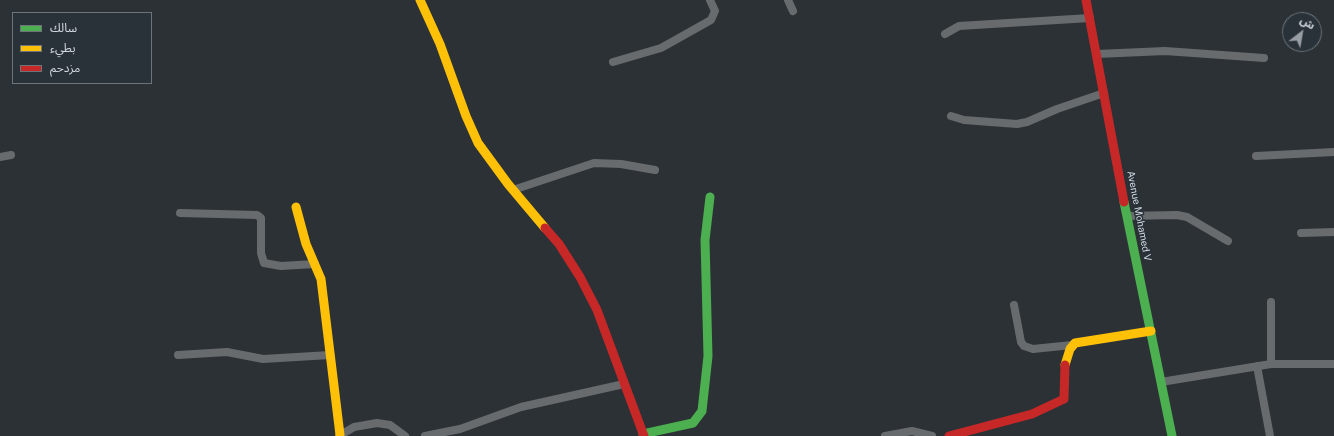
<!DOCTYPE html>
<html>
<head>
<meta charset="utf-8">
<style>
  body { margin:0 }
  #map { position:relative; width:1334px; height:436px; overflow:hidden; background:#2c3136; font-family:"Public Sans","Noto Sans Arabic",sans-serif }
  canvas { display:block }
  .legend { position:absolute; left:12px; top:12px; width:140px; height:72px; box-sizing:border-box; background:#293239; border:1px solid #6d757b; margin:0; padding:5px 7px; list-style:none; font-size:12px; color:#d3d9de }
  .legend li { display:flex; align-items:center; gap:8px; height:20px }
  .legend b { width:20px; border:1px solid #6d757b }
  .north { position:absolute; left:1282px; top:12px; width:40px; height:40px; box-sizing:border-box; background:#293239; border:1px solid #6d757b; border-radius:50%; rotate:31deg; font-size:11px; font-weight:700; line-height:16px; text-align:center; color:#d3d9de }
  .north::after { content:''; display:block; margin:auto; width:14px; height:18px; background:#999ea3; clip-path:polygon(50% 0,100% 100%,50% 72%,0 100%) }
</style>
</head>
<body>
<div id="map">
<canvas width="1334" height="436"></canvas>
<ul class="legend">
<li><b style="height:5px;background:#4caf50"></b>سالك</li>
<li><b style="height:5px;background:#ffc107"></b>بطيء</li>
<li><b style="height:5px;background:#c62828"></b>مزدحم</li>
</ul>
<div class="north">ش</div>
</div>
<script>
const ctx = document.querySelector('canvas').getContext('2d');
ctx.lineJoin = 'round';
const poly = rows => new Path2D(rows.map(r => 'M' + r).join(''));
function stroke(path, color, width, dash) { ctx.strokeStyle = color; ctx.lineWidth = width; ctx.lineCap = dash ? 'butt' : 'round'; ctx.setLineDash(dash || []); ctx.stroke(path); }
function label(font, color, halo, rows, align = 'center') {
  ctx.font = font + ' "Public Sans",sans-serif'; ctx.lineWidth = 3; ctx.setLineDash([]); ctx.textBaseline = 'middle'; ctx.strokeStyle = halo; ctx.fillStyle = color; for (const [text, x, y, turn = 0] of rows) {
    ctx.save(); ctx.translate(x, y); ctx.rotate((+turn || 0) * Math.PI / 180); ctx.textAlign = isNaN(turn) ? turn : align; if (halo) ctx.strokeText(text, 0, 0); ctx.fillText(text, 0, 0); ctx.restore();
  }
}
stroke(poly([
  [788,0,793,11],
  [945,34,959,26,1090,18],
  [1097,54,1165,51,1264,58],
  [613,62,661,48,711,20,715,11,710,0],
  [951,116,964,120,1017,124,1027,122,1057,109,1104,93],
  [1256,156,1334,152],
  [0,157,11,155],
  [513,190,594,163,621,164,655,170],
  [180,213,257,215,261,218,261,253,264,263,281,266,315,264],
  [1127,216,1177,215,1187,217,1228,241],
  [1301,233,1334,232],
  [1014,305,1021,342,1024,346,1033,349,1072,345],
  [178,355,227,352,263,359,330,355],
  [1271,364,1271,302],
  [1257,366,1270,436],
  [1161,382,1271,364,1334,364],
  [339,436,354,427,377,423,390,425,405,436],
  [425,436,460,429,521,407,624,384],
  [885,436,912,431,932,436]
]), '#686b6d', 8);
stroke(poly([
  [1124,202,1172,436],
  [643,434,693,423,702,411,708,356,705,240,710,197]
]), '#4caf50', 9);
stroke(poly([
  [420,0,440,44,466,116,478,143,508,184,545,228],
  [296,207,306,244,321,279,340,435],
  [1065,365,1070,349,1075,343,1151,331]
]), '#ffc107', 9);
stroke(poly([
  [1086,0,1124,202],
  [545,228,559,244,580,277,597,310,644,436],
  [949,436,1032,414,1064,399,1065,365]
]), '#c62828', 9);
label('10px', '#d3d9de', '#293239', [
  ["Avenue Mohamed V",1139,216,79]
]);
</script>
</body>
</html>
